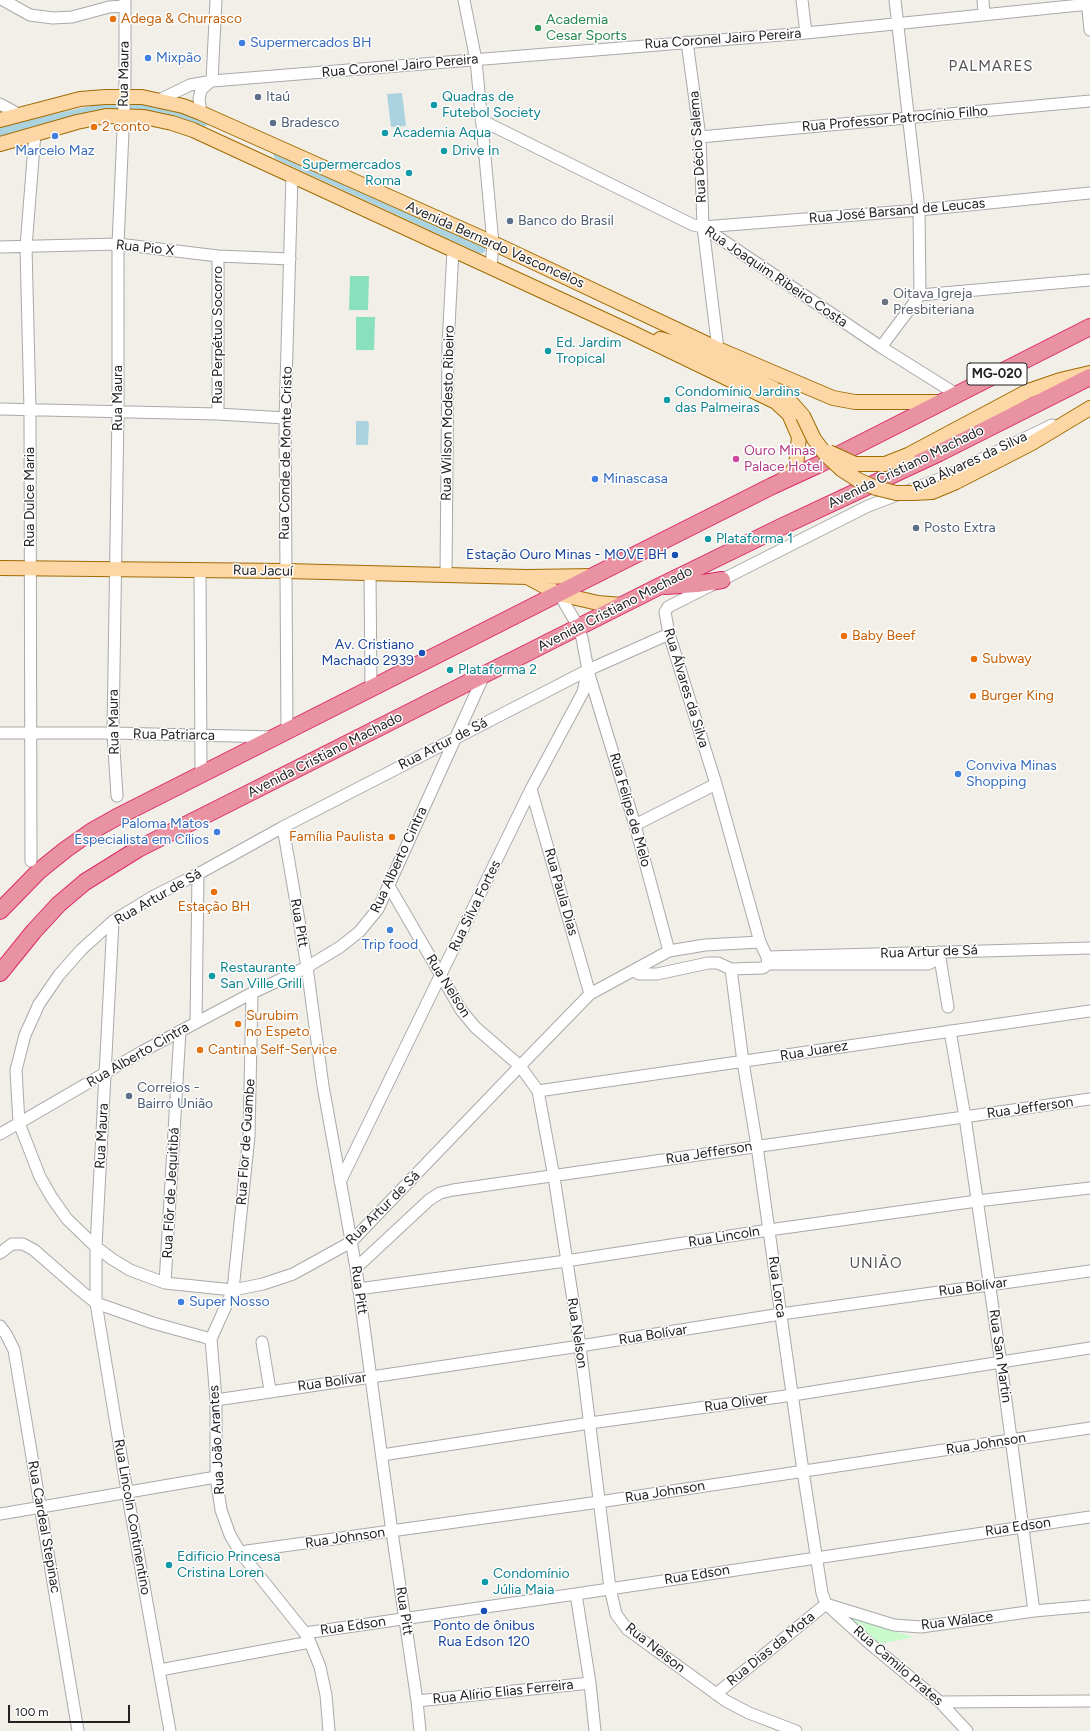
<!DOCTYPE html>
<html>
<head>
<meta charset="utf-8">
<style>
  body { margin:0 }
  #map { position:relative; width:1090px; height:1731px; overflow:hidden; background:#f2efe9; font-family:Figtree,sans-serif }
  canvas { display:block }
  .scale { position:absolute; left:8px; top:1705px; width:122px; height:18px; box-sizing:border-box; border:2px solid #222; border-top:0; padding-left:5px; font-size:12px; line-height:14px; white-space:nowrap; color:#222; -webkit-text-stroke:3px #fff; paint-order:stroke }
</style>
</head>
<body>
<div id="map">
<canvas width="1090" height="1731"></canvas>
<div class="scale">100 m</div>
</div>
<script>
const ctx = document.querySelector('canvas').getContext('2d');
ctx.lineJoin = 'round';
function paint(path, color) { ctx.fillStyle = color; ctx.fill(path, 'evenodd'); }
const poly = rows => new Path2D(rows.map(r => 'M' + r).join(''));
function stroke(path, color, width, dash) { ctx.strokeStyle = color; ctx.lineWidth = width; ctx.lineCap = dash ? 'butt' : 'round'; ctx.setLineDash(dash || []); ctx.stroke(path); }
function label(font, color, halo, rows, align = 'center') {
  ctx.font = font + ' Figtree,sans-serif'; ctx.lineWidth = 3; ctx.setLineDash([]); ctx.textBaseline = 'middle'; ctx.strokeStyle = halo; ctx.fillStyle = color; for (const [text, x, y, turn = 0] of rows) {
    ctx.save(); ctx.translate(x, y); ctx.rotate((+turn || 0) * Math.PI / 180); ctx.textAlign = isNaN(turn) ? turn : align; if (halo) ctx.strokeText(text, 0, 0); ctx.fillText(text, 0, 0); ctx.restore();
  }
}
paint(poly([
  [850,1617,880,1627,914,1637,880,1644]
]), '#c8facc');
paint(poly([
  [350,276,369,276,368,310,349,310],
  [356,317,375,317,374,350,356,350]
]), '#88e0be');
paint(poly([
  [402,93,406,126,391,127,387,94],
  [356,421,367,421,369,423,368,444,367,445,356,445]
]), '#aad3df');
stroke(poly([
  [0,132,21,126,112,106,138,108,196,118,204,122],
  [278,155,481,249]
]), '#aad3df', 9);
const minor = poly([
  [3,0,30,15,53,18,72,17,109,7,125,6],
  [464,0,476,60,493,243,491,268],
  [802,0,806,33],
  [983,0,984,15],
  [1087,0,1090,30],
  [687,42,700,137,703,227,718,349],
  [212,81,216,0],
  [159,100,190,85,212,81,806,33,1090,4],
  [0,104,20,115],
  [201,113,199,99,201,90,211,81],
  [481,120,693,225,703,227,881,347,956,394],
  [700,137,1090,101],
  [703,227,919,210,1090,193],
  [0,247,118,244,218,256,290,259],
  [218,256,218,414],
  [920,295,1090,280],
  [881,347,920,295,919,210,895,0],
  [0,409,218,414,285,418],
  [200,571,201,773],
  [370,574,371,688],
  [446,576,448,345,453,250],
  [669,634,588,670,283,827,198,874,154,896,113,921,81,950,59,975,39,1004,25,1035,16,1070,19,1123,40,1177,52,1198,67,1219,96,1247,112,1259,130,1270,165,1283,233,1290,263,1284,293,1274,351,1242,520,1066,590,994,669,951,705,945,760,942],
  [588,671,635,825,669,951],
  [287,731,285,418,292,175],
  [0,733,113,733,273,737],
  [531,789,590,994],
  [117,796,113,733,118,412,118,244,125,86,125,0],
  [635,825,716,784],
  [283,827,307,967,323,1086,356,1268,392,1532,417,1701,420,1731],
  [31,861,30,410,26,247,35,133],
  [389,886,461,1010,475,1027,520,1066,538,1091,554,1177,580,1346,610,1588,616,1614,627,1629,726,1701,749,1713,796,1731],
  [113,921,96,1247,96,1303,127,1491,170,1731],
  [939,952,948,1007],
  [767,957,1090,948],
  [768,964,767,957,760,942,716,784,669,634,665,612,668,607,868,506,942,478,1052,425],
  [731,969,743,1062,757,1146,803,1471,822,1593,826,1604,869,1643,940,1702,967,1731],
  [634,971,639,974,657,974,708,963,718,963,731,969,763,968,768,964,928,964,936,960,939,955],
  [252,993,249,1136,233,1290,211,1339,216,1400,216,1477,221,1510,230,1535,240,1552,305,1633,310,1642,320,1667,326,1695,329,1731],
  [196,1022,198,874],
  [950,1031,965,1117,1001,1363,1034,1611],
  [538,1091,1090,1011],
  [0,1134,143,1051,252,993,307,967,340,947,359,932,378,909,485,673],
  [340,1182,531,789,583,692,588,670,582,638,578,626,559,594],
  [0,1253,12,1244,23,1244,34,1250,81,1291,96,1303,153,1323,211,1339],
  [356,1268,429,1200,440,1193,453,1190,1090,1099],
  [165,1283,180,1031],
  [358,1289,566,1261,769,1230,977,1201,1090,1188],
  [0,1326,6,1334,14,1350,78,1731],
  [262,1342,270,1390],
  [216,1400,580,1346,781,1314,1090,1271],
  [382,1455,590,1423,793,1395,1090,1348],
  [0,1514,216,1477],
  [240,1552,599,1502,1090,1428],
  [576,1594,590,1683,595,1731],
  [829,1605,894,1625,921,1627,1034,1611,1090,1606],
  [305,1633,576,1594,1090,1517],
  [160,1670,310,1642],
  [716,1694,826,1604],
  [417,1701,590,1683],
  [940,1702,1090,1701]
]);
const major = poly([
  [0,120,80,99,105,97,142,97,183,106,201,113,493,243,718,349,833,398,855,402,941,402],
  [0,144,77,122,106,116,144,117,172,123,193,130,631,332,776,402,789,414,799,437,796,466,791,473,782,480],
  [660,339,678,344,773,388,788,399,803,416],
  [908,455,1028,391,1060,380,1090,373],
  [956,482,1032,443,1090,408],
  [0,568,285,571,527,577,594,576],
  [529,578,559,594,598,603,622,605]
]);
const highway = poly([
  [665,586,697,584,722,580],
  [0,911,39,871,65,850,92,831,117,817,599,573,772,486,820,464,1090,327],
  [0,973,34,931,59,904,85,882,138,849,658,587,781,527,939,453,1090,377]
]);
stroke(minor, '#a9a9a9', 13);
stroke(major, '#a06b00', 16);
stroke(highway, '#dc2a67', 18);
stroke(minor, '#fff', 11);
stroke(major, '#fcd6a4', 14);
stroke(highway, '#e892a2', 16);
const majorBridge = poly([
  [803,416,814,439,826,455,841,469,858,480,876,488,896,493,913,493,932,492,956,482],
  [829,452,855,464,885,464,908,455]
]);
stroke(majorBridge, '#a06b00', 16, []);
stroke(majorBridge, '#fcd6a4', 14);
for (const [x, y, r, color] of [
  [113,19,4,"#e8710a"],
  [538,28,4,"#2e9e5b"],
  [242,43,4,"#3f7fe0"],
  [148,58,4,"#3f7fe0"],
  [258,97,4,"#5c6f8a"],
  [434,105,4,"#0f9aa8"],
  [273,123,4,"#5c6f8a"],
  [94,127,4,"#e8710a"],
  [385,133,4,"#0f9aa8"],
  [55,136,4,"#3f7fe0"],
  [444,151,4,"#0f9aa8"],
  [409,173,4,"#0f9aa8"],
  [510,221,4,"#5c6f8a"],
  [885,302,4,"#6b7280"],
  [548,351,4,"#0f9aa8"],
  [667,400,4,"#0f9aa8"],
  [736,459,4,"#d1479c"],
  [595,479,4,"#3f7fe0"],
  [916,528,4,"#5c6f8a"],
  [708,539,4,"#0f9aa8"],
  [675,555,4,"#1a4fb4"],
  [844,636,4,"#e8710a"],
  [422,653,4,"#1a4fb4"],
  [974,659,4,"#e8710a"],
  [450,670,4,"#0f9aa8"],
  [973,696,4,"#e8710a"],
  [958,774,4,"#3f7fe0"],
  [217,832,4,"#3f7fe0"],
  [392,837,4,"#e8710a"],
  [214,892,4,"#e8710a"],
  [390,930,4,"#3f7fe0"],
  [212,976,4,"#0f9aa8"],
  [238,1024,4,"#e8710a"],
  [200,1050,4,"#e8710a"],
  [129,1096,4,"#5c6f8a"],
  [181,1302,4,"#3f7fe0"],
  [169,1565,4,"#0f9aa8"],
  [485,1582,4,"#0f9aa8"],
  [484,1611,4,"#1a4fb4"]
]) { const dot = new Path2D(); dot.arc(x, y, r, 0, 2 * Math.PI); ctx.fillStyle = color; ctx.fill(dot); stroke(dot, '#fff', 1.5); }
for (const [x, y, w] of [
  [997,374,60]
]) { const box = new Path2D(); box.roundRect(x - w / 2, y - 11, w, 22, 3); ctx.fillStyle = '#fff'; ctx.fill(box); stroke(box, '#222', 1); }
label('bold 13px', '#222', null, [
  ["MG-020",997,374]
]);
label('14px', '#c56008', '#fff', [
  ["Adega & Churrasco",121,19],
  ["2 conto",102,127],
  ["Baby Beef",852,636],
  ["Subway",982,659],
  ["Burger King",981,696],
  ["Família Paulista",384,837,"right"],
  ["Estação BH",214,907,"center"],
  ["Surubim",246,1016],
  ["no Espeto",246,1032],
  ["Cantina Self-Service",208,1050]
], 'left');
label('14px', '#27864d', '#fff', [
  ["Academia",546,20],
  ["Cesar Sports",546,36]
], 'left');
label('14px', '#222', '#fff', [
  ["Rua Coronel Jairo Pereira",723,39,-4],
  ["Rua Coronel Jairo Pereira",400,66,-5],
  ["Rua Maura",124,74,-89],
  ["Rua Professor Patrocínio Filho",895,119,-5],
  ["Rua Décio Salema",698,147,-94],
  ["Rua José Barsand de Leucas",897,211,-5],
  ["Avenida Bernardo Vasconcelos",495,245,24],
  ["Rua Pio X",145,248,6],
  ["Rua Joaquim Ribeiro Costa",776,277,34],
  ["Rua Perpétuo Socorro",218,335,-90],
  ["Rua Maura",118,398,-90],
  ["Rua Wilson Modesto Ribeiro",448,413,-89],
  ["Rua Conde de Monte Cristo",286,453,-89],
  ["Rua Álvares da Silva",970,462,-25],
  ["Avenida Cristiano Machado",906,467,-26],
  ["Rua Dulce Maria",30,497,-90],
  ["Rua Jacuí",263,571,1],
  ["Avenida Cristiano Machado",615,609,-27],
  ["Rua Álvares da Silva",686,688,73],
  ["Rua Maura",114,722,-91],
  ["Rua Patriarca",174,735,1],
  ["Rua Artur de Sá",443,744,-27],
  ["Avenida Cristiano Machado",325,755,-27],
  ["Rua Felipe de Melo",630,810,74],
  ["Rua Alberto Cintra",399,860,-65],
  ["Rua Paula Dias",561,892,74],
  ["Rua Artur de Sá",158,897,-30],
  ["Rua Silva Fortes",475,906,-64],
  ["Rua Pitt",299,923,80],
  ["Rua Artur de Sá",929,952,-2],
  ["Rua Nelson",448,986,58],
  ["Rua Juarez",814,1051,-9],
  ["Rua Alberto Cintra",138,1055,-30],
  ["Rua Jefferson",1030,1108,-8],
  ["Rua Maura",102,1136,-87],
  ["Rua Flor de Guambe",246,1142,-86],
  ["Rua Jefferson",709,1153,-9],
  ["Rua Flôr de Jequitibá",171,1193,-87],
  ["Rua Artur de Sá",383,1208,-45],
  ["Rua Lincoln",724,1237,-9],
  ["Rua Lorca",777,1287,82],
  ["Rua Bolívar",973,1287,-8],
  ["Rua Pitt",359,1290,82],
  ["Rua Nelson",577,1333,81],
  ["Rua Bolívar",653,1335,-9],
  ["Rua San Martin",1000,1356,82],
  ["Rua Bolívar",332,1382,-8],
  ["Rua Oliver",736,1403,-8],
  ["Rua João Arantes",217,1440,-93],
  ["Rua Johnson",986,1444,-9],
  ["Rua Johnson",665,1492,-9],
  ["Rua Lincoln Continentino",132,1517,80],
  ["Rua Cardeal Stepinac",44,1527,80],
  ["Rua Edson",1018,1527,-8],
  ["Rua Johnson",345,1538,-8],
  ["Rua Edson",697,1575,-9],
  ["Rua Pitt",404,1611,81],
  ["Rua Walace",957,1621,-7],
  ["Rua Edson",353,1626,-8],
  ["Rua Nelson",655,1648,38],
  ["Rua Dias da Mota",771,1649,-39],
  ["Rua Camilo Prates",898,1666,41],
  ["Rua Alírio Elias Ferreira",503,1692,-6]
]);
label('14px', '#366cbe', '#fff', [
  ["Supermercados BH",250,43],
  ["Mixpão",156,58],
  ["Marcelo Maz",55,151,"center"],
  ["Minascasa",603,479],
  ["Conviva Minas",966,766],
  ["Shopping",966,782],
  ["Paloma Matos",209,824,"right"],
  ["Especialista em Cílios",209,840,"right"],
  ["Trip food",390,945,"center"],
  ["Super Nosso",189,1302]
], 'left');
label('14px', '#4e5e75', '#fff', [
  ["Itaú",266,97],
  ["Bradesco",281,123],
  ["Banco do Brasil",518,221],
  ["Posto Extra",924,528],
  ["Correios -",137,1088],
  ["Bairro União",137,1104]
], 'left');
label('14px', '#0d838f', '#fff', [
  ["Quadras de",442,97],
  ["Futebol Society",442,113],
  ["Academia Aqua",393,133],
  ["Drive In",452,151],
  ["Supermercados",401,165,"right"],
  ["Roma",401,181,"right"],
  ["Ed. Jardim",556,343],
  ["Tropical",556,359],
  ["Condomínio Jardins",675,392],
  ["das Palmeiras",675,408],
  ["Plataforma 1",716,539],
  ["Plataforma 2",458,670],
  ["Restaurante",220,968],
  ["San Ville Grill",220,984],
  ["Edificio Princesa",177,1557],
  ["Cristina Loren",177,1573],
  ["Condomínio",493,1574],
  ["Júlia Maia",493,1590]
], 'left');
label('14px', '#5b616d', '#fff', [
  ["Oitava Igreja",893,294],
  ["Presbiteriana",893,310]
], 'left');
label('14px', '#b23c85', '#fff', [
  ["Ouro Minas",744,451],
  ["Palace Hotel",744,467]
], 'left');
label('14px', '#164399', '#fff', [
  ["Estação Ouro Minas - MOVE BH",667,555],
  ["Av. Cristiano",414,645],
  ["Machado 2939",414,661],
  ["Ponto de ônibus",484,1626,"center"],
  ["Rua Edson 120",484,1642,"center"]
], 'right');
ctx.letterSpacing = '1px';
label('15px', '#555', '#fff', [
  ["PALMARES",991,67],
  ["UNIÃO",876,1264]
]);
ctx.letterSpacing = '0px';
</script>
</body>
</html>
